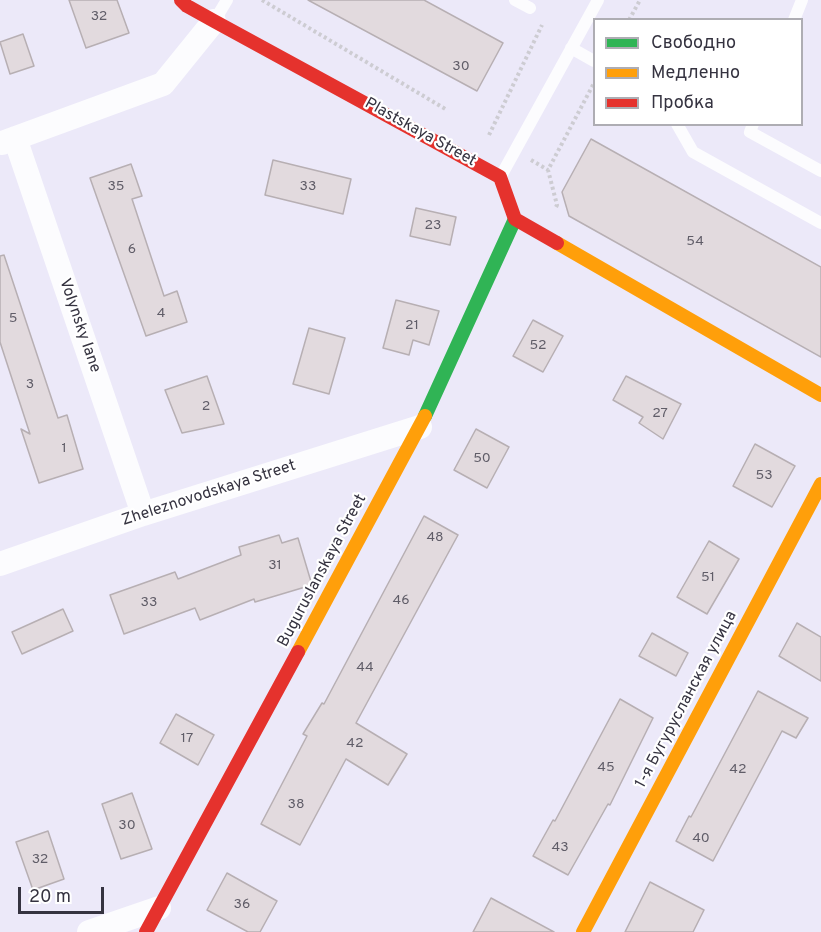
<!DOCTYPE html>
<html>
<head>
<meta charset="utf-8">
<style>
  body { margin:0 }
  #map { position:relative; width:821px; height:932px; overflow:hidden; background:#ece9f9; font-family:Overpass,sans-serif }
  canvas { display:block }
  .legend { position:absolute; left:593px; top:18px; width:210px; height:108px; box-sizing:border-box; background:#fff; border:2px solid #aeadb3; margin:0; padding:8px 10px; list-style:none; font-size:18px; color:#353340 }
  .legend li { display:flex; align-items:center; gap:12px; height:30px }
  .legend b { width:30px; border:2px solid #aeadb3 }
  .scale { position:absolute; left:18px; top:887px; width:86px; height:27px; box-sizing:border-box; border:3px solid #353340; border-top:0; padding-left:8px; font-size:18px; line-height:21px; white-space:nowrap; color:#353340; -webkit-text-stroke:4px #fff; paint-order:stroke }
</style>
</head>
<body>
<div id="map">
<canvas width="821" height="932"></canvas>
<ul class="legend">
<li><b style="height:8px;background:#30b455"></b>Свободно</li>
<li><b style="height:8px;background:#ff9f0a"></b>Медленно</li>
<li><b style="height:8px;background:#e5322d"></b>Пробка</li>
</ul>
<div class="scale">20 m</div>
</div>
<script>
const ctx = document.querySelector('canvas').getContext('2d');
ctx.lineJoin = 'round';
function paint(path, color) { ctx.fillStyle = color; ctx.fill(path, 'evenodd'); }
const poly = rows => new Path2D(rows.map(r => 'M' + r).join(''));
function stroke(path, color, width, dash) { ctx.strokeStyle = color; ctx.lineWidth = width; ctx.lineCap = dash ? 'butt' : 'round'; ctx.setLineDash(dash || []); ctx.stroke(path); }
function label(font, color, halo, rows, align = 'center') {
  ctx.font = font + ' Overpass,sans-serif'; ctx.lineWidth = 4.5; ctx.setLineDash([]); ctx.textBaseline = 'middle'; ctx.strokeStyle = halo; ctx.fillStyle = color; for (const [text, x, y, turn = 0] of rows) {
    ctx.save(); ctx.translate(x, y); ctx.rotate((+turn || 0) * Math.PI / 180); ctx.textAlign = isNaN(turn) ? turn : align; if (halo) ctx.strokeText(text, 0, 0); ctx.fillText(text, 0, 0); ctx.restore();
  }
}
const building = poly([
  [69,0,117,0,129,33,86,48,69,0],
  [308,0,424,0,503,43,477,91,308,0],
  [23,34,34,66,10,74,0,42,23,34],
  [591,139,821,267,821,357,569,216,562,192,591,139],
  [273,160,351,179,343,214,265,195,273,160],
  [131,164,142,196,132,199,164,296,177,291,187,322,146,336,90,178,131,164],
  [416,208,456,217,450,245,410,236,416,208],
  [4,255,58,418,67,415,83,469,39,483,21,429,30,434,0,342,0,256,4,255],
  [396,300,439,311,429,345,413,340,409,355,383,348,396,300],
  [533,320,563,336,543,372,513,356,533,320],
  [309,328,345,338,329,394,293,384,309,328],
  [207,376,224,424,182,433,165,390,207,376],
  [626,376,681,404,663,439,639,423,643,417,613,400,626,376],
  [476,429,509,447,487,488,454,470,476,429],
  [755,444,795,466,772,507,733,486,755,444],
  [424,516,458,535,356,723,407,754,388,785,346,759,300,845,261,824,307,736,303,734,322,703,324,704,424,516],
  [279,535,282,543,298,538,312,585,255,602,254,599,200,620,195,608,124,634,110,595,175,572,178,579,241,555,239,547,279,535],
  [709,541,739,559,707,614,677,597,709,541],
  [63,609,73,631,22,654,12,632,63,609],
  [797,623,821,637,821,681,779,656,797,623],
  [652,633,688,653,676,676,639,656,652,633],
  [758,691,808,718,796,738,782,731,713,861,676,841,689,816,691,817,758,691],
  [620,699,653,718,610,805,608,804,568,875,533,856,553,820,555,821,620,699],
  [176,714,214,735,198,765,160,743,176,714],
  [132,793,152,849,121,859,102,804,132,793],
  [48,831,64,879,33,890,16,842,48,831],
  [227,873,277,901,260,932,248,932,207,910,227,873],
  [650,882,704,910,693,932,625,932,650,882],
  [491,898,554,932,473,932,491,898]
]);
paint(building, '#e2dade');
stroke(building, '#b7afb3', 1.5);
stroke(poly([
  [262,0,447,110],
  [629,20,640,0],
  [489,135,542,25],
  [531,160,548,170],
  [556,207,557,205,548,170,594,83]
]), '#cdccd2', 4, [3, 3]);
stroke(poly([
  [515,0,530,8],
  [215,20,227,0],
  [794,20,802,0],
  [571,48,594,61],
  [677,124,693,152,821,223],
  [753,124,750,132,821,171],
  [501,176,598,0]
]), '#fcfcfe', 12);
stroke(poly([
  [15,138,143,514],
  [2,143,163,84,214,21],
  [0,564,143,514,420,427],
  [89,932,159,908]
]), '#fcfcfe', 24);
stroke(poly([
  [425,416,515,219]
]), '#30b455', 14);
stroke(poly([
  [557,243,821,395],
  [298,652,425,416],
  [583,932,821,484]
]), '#ff9f0a', 14);
stroke(poly([
  [181,0,187,6,214,21,500,177,515,219,557,243],
  [146,932,298,652]
]), '#e5322d', 14);
label('14px', '#605d68', null, [
  ["32",99,17],
  ["30",461,67],
  ["35",116,187],
  ["33",308,187],
  ["23",433,226],
  ["54",695,242],
  ["6",132,250],
  ["4",161,314],
  ["5",13,319],
  ["21",412,326],
  ["52",538,346],
  ["3",30,385],
  ["2",206,407],
  ["27",660,414],
  ["1",64,449],
  ["50",482,459],
  ["53",764,476],
  ["48",435,538],
  ["31",275,566],
  ["51",708,578],
  ["46",401,601],
  ["33",149,603],
  ["44",365,668],
  ["17",187,739],
  ["42",355,744],
  ["45",606,768],
  ["42",738,770],
  ["38",296,805],
  ["30",127,826],
  ["40",701,839],
  ["43",560,848],
  ["32",40,860],
  ["36",242,905]
]);
label('16px', '#353340', '#fff', [
  ["Plastskaya Street",420,133,29],
  ["Volynsky lane",79,326,71],
  ["Zheleznovodskaya Street",209,494,-18],
  ["Buguruslanskaya Street",323,571,-62],
  ["1-я Бугурусланская улица",687,700,-62]
]);
</script>
</body>
</html>
